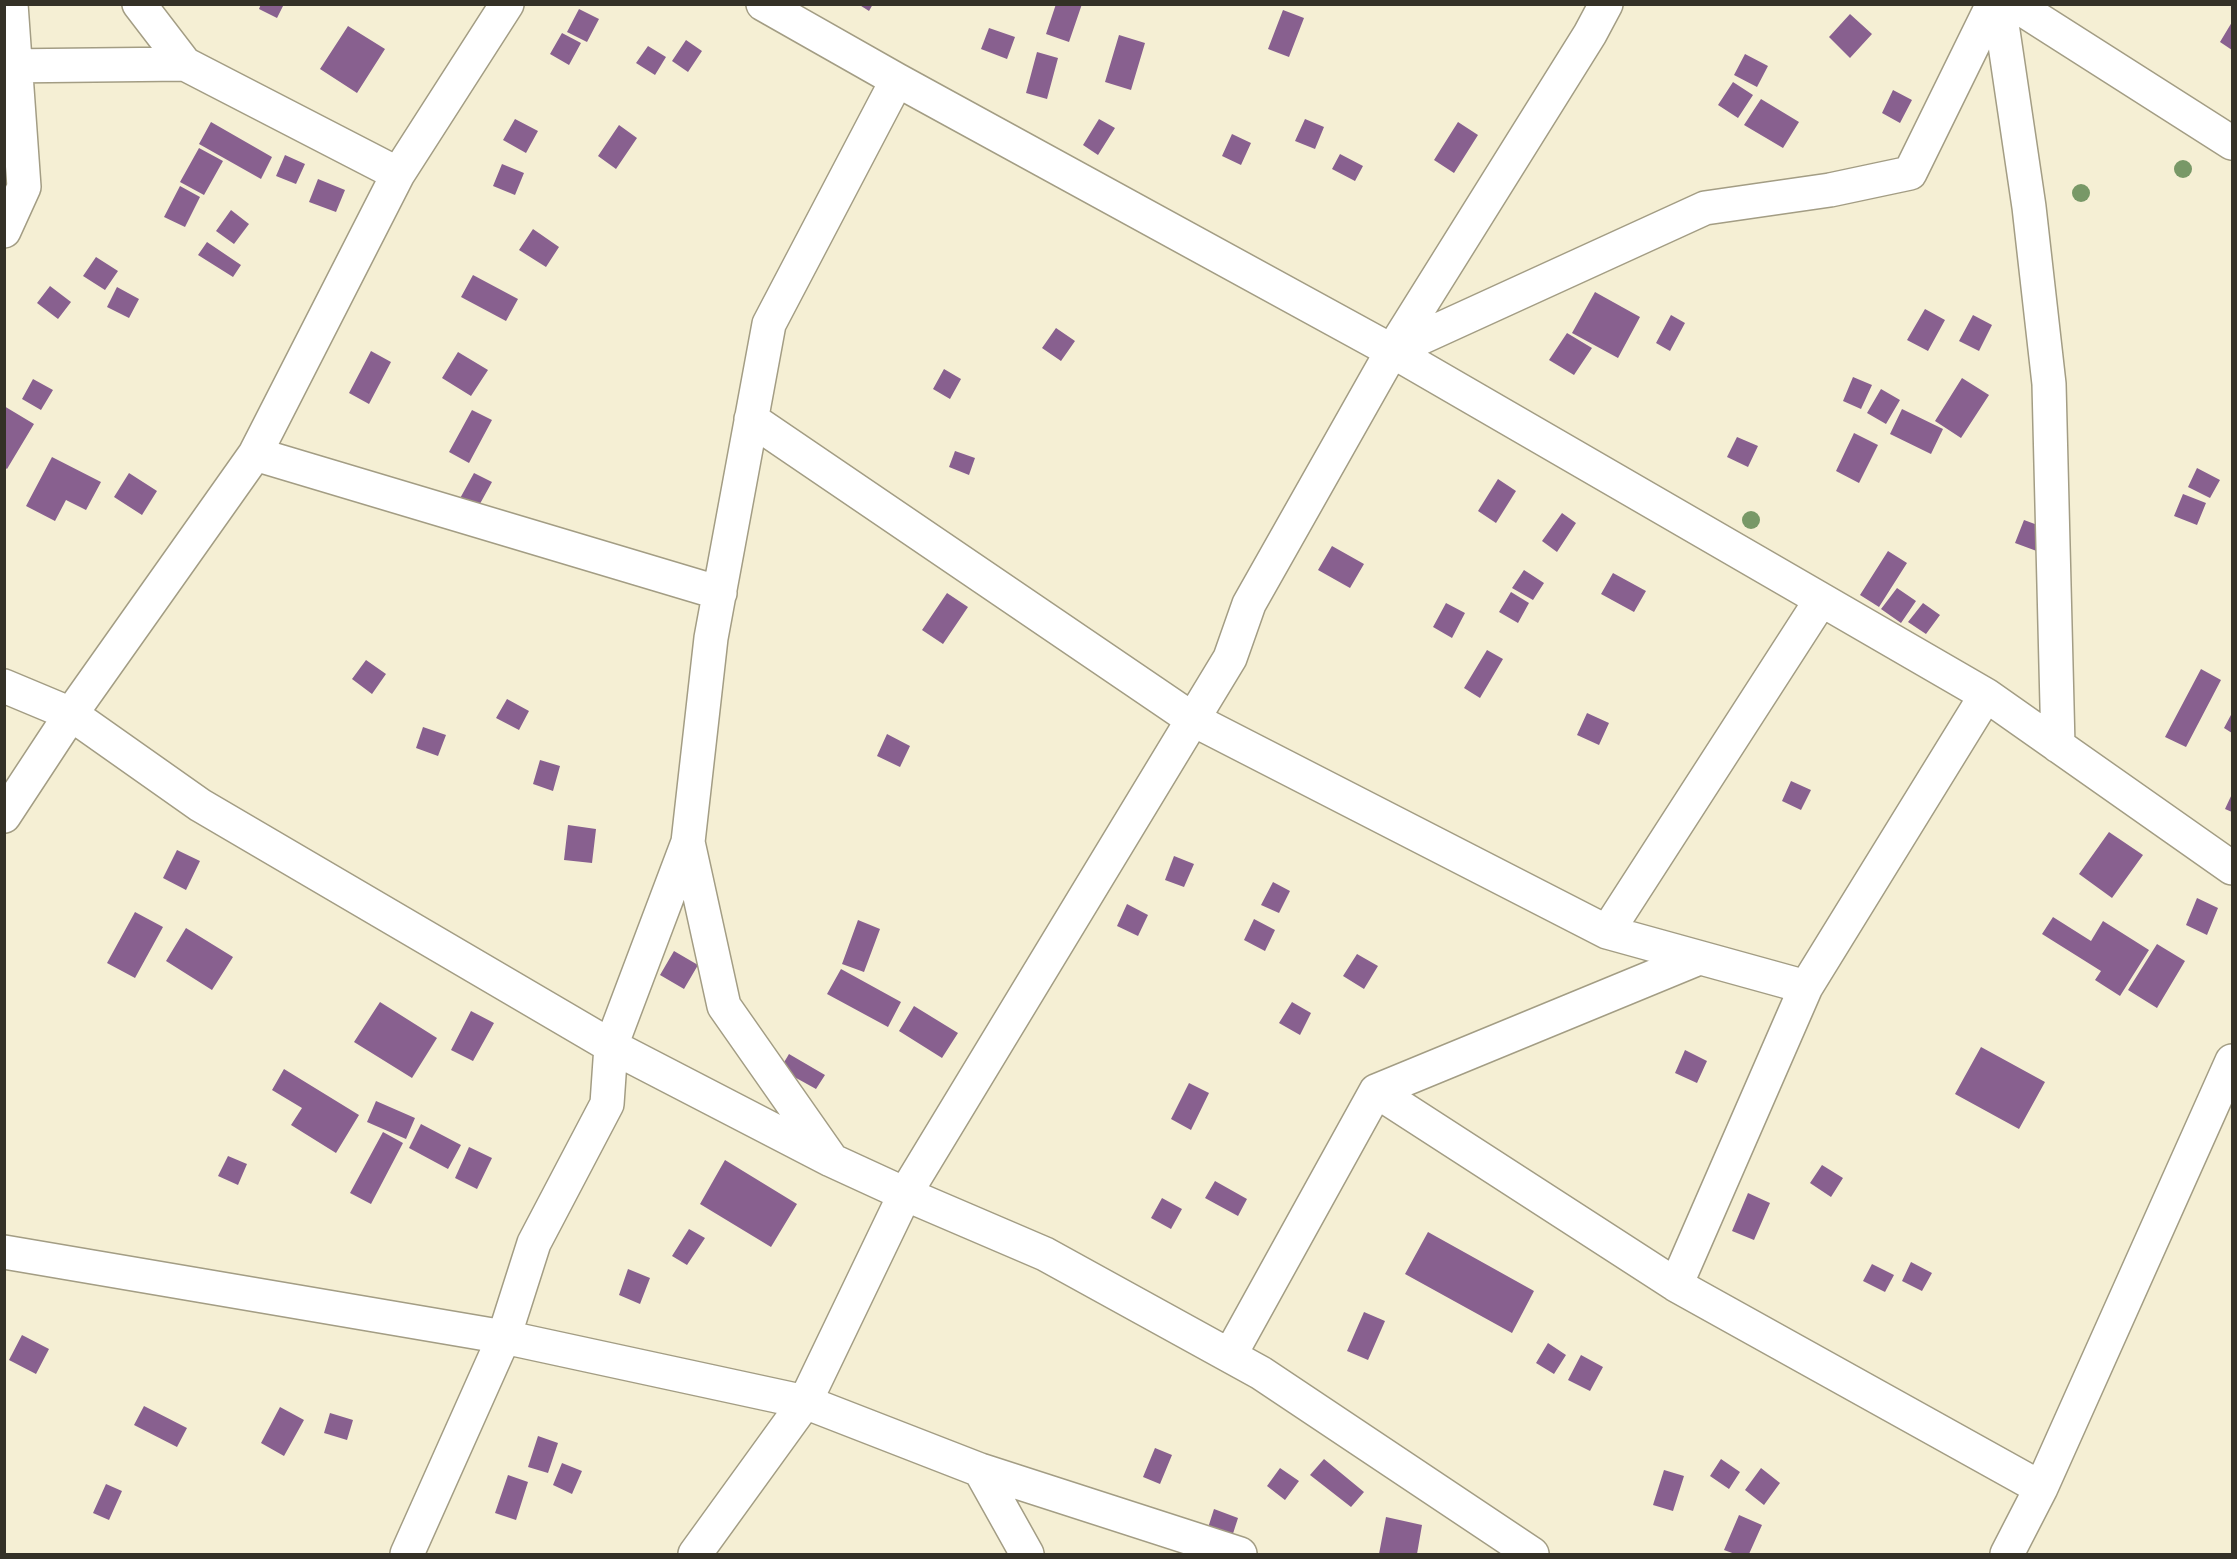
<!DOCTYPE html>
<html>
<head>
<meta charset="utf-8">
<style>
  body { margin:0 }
  #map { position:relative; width:2237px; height:1559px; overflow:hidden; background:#f5efd4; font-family:Mulish,sans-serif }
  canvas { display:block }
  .frame { position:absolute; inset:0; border:6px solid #343127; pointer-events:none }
</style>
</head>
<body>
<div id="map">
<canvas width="2237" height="1559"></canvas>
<div class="frame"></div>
</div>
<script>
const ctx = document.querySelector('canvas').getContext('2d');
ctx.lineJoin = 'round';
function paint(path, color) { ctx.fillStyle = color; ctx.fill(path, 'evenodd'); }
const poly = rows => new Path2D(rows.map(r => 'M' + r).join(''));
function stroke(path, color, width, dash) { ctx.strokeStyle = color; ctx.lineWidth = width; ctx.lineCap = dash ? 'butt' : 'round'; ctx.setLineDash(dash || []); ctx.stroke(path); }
paint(poly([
  [261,4,284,4,277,18,259,9],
  [858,4,873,4,869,11],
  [1056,4,1082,4,1069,42,1046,34],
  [579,9,599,19,587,42,567,32],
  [1283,10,1304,18,1289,57,1268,49],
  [1850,14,1872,34,1850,58,1829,37],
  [2232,22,2232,50,2220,42],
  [348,26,385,49,357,93,320,69],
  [989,28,1015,37,1007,59,981,49],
  [562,33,581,43,569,65,550,54],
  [1119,35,1145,43,1131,90,1105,82],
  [686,40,702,51,688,72,672,61],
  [648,46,666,57,655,75,636,63],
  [1037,52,1058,58,1047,99,1026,93],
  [1745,54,1768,66,1757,87,1734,75],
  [1733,82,1753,95,1738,118,1718,105],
  [1893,90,1912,100,1900,123,1882,113],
  [1761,99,1799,122,1783,148,1744,125],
  [515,119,538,131,526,153,503,140],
  [1099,119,1115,128,1098,155,1083,145],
  [1305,119,1324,127,1315,149,1295,141],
  [211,122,272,157,261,179,199,144],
  [1458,122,1478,135,1454,173,1434,160],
  [619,125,637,138,616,169,598,156],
  [1232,134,1251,143,1241,165,1222,156],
  [199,148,223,161,204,195,180,182],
  [1340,154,1363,166,1355,181,1332,169],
  [285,155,305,164,296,184,276,176],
  [502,164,524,173,515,195,493,186],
  [318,179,345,190,336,212,309,202],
  [180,186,200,197,185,227,164,217],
  [231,210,249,224,234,244,216,231],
  [533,229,559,247,546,267,519,250],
  [207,242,241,265,233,277,198,255],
  [96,257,118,271,105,290,83,276],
  [473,275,518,299,506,321,461,297],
  [50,286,71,302,58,319,37,303],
  [117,287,139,299,129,318,107,307],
  [1595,292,1640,317,1618,358,1572,333],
  [1925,309,1945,320,1928,351,1907,340],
  [1671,315,1685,323,1670,351,1656,343],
  [1973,315,1992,325,1979,351,1959,341],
  [1056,328,1075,341,1061,361,1042,348],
  [1567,333,1592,348,1574,375,1549,360],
  [371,351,391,362,369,404,349,393],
  [458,352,488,370,471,396,442,378],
  [944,369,961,379,950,399,933,389],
  [1853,377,1872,385,1861,409,1843,401],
  [1962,378,1989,395,1961,438,1935,421],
  [33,379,53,390,41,410,22,399],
  [1881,389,1900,400,1886,424,1867,413],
  [4,406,34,424,7,469,4,467],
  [1902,409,1943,429,1931,454,1890,434],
  [472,410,492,420,469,463,449,452],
  [1854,433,1878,445,1859,483,1836,471],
  [1737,437,1758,446,1748,467,1727,457],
  [955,451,975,458,969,475,949,467],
  [52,457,101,482,86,510,66,500,55,521,26,506],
  [2197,468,2220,480,2210,498,2188,487],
  [129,473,157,491,142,515,114,497],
  [474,473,492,482,476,511,458,502],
  [1498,479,1516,491,1496,523,1478,511],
  [2183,494,2206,503,2197,525,2174,516],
  [1562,513,1576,523,1557,552,1542,541],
  [2024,520,2051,530,2042,553,2015,543],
  [1332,546,1364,564,1350,588,1318,570],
  [1888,551,1907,563,1879,607,1860,595],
  [1524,570,1544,583,1533,600,1512,588],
  [1613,573,1646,591,1634,612,1601,594],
  [1897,588,1916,601,1901,623,1881,609],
  [1511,592,1529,603,1518,623,1499,612],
  [947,593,968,607,943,644,922,630],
  [1446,603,1465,613,1452,638,1433,627],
  [1923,603,1940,615,1926,634,1908,622],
  [1487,650,1503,659,1480,698,1464,688],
  [366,660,386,674,372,694,352,679],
  [2201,669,2221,680,2186,747,2165,737],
  [507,699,529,711,519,730,496,718],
  [1587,713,1609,723,1599,745,1577,735],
  [2232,713,2232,733,2224,728],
  [423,727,446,735,438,756,416,748],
  [887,734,910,746,900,767,877,756],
  [540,760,560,766,553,791,533,784],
  [1791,781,1811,790,1801,810,1782,801],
  [2232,794,2232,812,2225,809],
  [568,825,596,829,592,863,564,860],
  [2109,832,2143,855,2112,898,2079,874],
  [177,850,200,861,186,890,163,878],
  [1174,856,1194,864,1184,887,1165,880],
  [1273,882,1290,891,1279,913,1261,905],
  [2197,898,2218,908,2207,935,2186,925],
  [1127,904,1148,915,1138,936,1117,926],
  [135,912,163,927,135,978,107,963],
  [2053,917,2091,941,2103,921,2149,950,2120,996,2095,980,2101,971,2042,934],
  [1254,919,1275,930,1265,951,1244,940],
  [858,920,880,929,864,972,842,964],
  [186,928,233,957,212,990,166,961],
  [2157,944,2185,961,2157,1008,2128,990],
  [674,951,698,965,684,989,660,975],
  [1357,954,1378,966,1364,989,1343,976],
  [841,969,901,1002,888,1027,827,994],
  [380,1002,437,1038,412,1078,354,1042],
  [1292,1002,1311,1013,1300,1035,1279,1023],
  [914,1006,958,1033,942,1058,899,1031],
  [471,1011,494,1023,473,1061,451,1050],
  [1981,1047,2045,1082,2019,1129,1955,1094],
  [1685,1050,1707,1061,1697,1083,1675,1073],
  [789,1054,825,1075,816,1089,780,1069],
  [284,1069,359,1115,336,1153,291,1125,302,1108,272,1090],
  [1189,1083,1209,1093,1191,1130,1171,1119],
  [376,1101,415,1118,406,1139,367,1122],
  [421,1124,461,1145,448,1169,409,1148],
  [383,1132,403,1143,371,1204,350,1193],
  [469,1147,492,1158,477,1189,455,1178],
  [228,1156,247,1164,238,1185,218,1176],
  [725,1160,797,1204,771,1247,700,1204],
  [1822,1165,1843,1178,1831,1197,1810,1183],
  [1215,1181,1247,1199,1238,1216,1205,1198],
  [1748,1193,1770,1203,1754,1240,1732,1231],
  [1162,1198,1182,1209,1171,1229,1151,1218],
  [689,1229,705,1238,687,1265,672,1256],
  [1428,1232,1534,1291,1512,1333,1405,1274],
  [1911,1262,1932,1273,1922,1291,1902,1281],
  [1872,1264,1894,1275,1885,1292,1863,1281],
  [628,1269,650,1278,640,1304,619,1295],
  [1364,1312,1385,1321,1368,1360,1347,1351],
  [22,1335,49,1349,36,1374,9,1360],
  [1548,1343,1566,1355,1554,1374,1536,1363],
  [1581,1355,1603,1367,1590,1391,1568,1380],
  [144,1406,187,1428,177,1447,134,1425],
  [280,1407,304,1420,284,1456,261,1443],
  [330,1413,353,1420,347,1440,324,1433],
  [538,1436,558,1443,548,1473,528,1467],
  [1155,1448,1172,1455,1160,1484,1143,1477],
  [1324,1459,1364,1492,1351,1507,1310,1475],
  [1721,1459,1740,1472,1729,1489,1710,1476],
  [562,1463,582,1471,572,1494,553,1485],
  [1280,1468,1299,1481,1285,1500,1267,1486],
  [1761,1468,1780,1483,1764,1505,1745,1490],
  [1664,1470,1684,1476,1673,1511,1653,1505],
  [508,1475,528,1482,516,1520,495,1513],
  [106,1484,122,1491,109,1520,93,1513],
  [1214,1509,1238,1518,1230,1543,1206,1534],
  [1739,1515,1762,1525,1749,1554,1735,1554,1724,1550],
  [1386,1517,1422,1525,1417,1554,1379,1554]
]), '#88608f');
const minor = poly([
  [139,4,185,64],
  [763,4,897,80,1392,351,1986,695,2232,868],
  [1999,4,2029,207,2049,384,2058,746],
  [2014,4,2232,143],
  [4,66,185,64,398,174],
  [4,231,24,187,11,4],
  [1392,351,1705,208,1830,190,1910,173,1993,4],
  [751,419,1192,719,1607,932,1806,987,1986,695],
  [255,454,720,593],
  [4,686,71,714,200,805,611,1046,831,1160,905,1194,1045,1254,1261,1373,1532,1554],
  [4,816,71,714,255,454,398,174,507,4],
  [1607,932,1821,600],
  [1376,1091,1676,1285,2041,1488],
  [829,1156,724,1006,688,842,711,638,769,324,897,80],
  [4,1252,504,1337,805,1402,980,1470,1240,1554],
  [1676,1285,1806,987],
  [1230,1355,1376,1091,1699,958],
  [980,1470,1027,1554],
  [407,1554,504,1337,534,1243,607,1104,611,1046,688,842],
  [695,1554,805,1402,905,1194,1230,658,1249,604,1392,351,1590,34,1606,4],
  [2007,1554,2041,1488,2232,1061]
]);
stroke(minor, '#a39d84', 36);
stroke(minor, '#fff', 33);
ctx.fillStyle = '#789867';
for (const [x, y] of [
  [2183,169],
  [2081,193],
  [1751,520]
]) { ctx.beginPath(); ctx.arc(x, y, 9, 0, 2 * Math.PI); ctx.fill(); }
</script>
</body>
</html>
